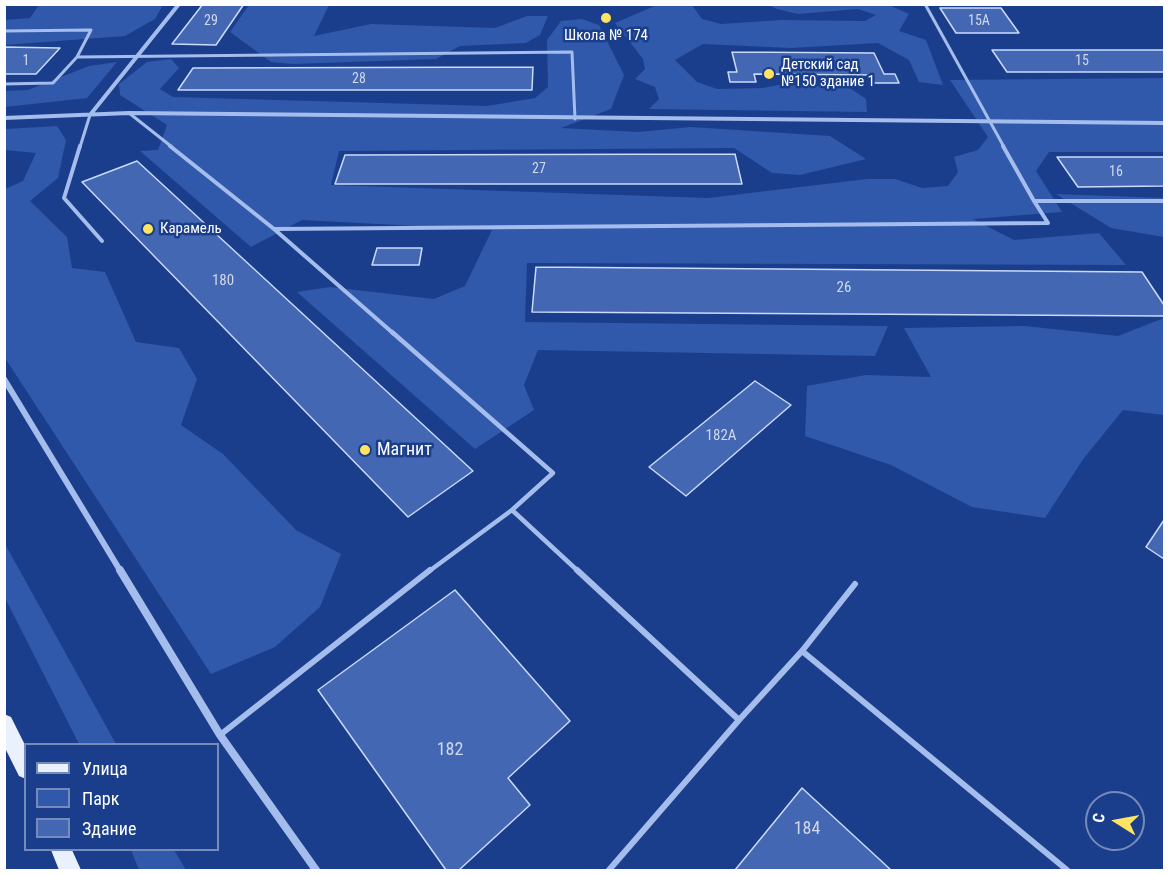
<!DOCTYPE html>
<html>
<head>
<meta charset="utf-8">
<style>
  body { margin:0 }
  #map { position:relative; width:1169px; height:875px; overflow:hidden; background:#1a3e8b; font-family:"Roboto Condensed",sans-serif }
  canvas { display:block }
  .frame { position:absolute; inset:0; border:6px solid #fff; pointer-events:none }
  .legend { position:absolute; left:24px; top:743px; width:195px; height:108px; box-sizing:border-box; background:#1a3e8b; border:2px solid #768bb9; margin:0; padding:8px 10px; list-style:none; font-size:18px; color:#fff }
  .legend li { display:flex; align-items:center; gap:12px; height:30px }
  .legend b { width:30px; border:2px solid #768bb9 }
  .north { position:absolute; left:1085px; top:791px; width:60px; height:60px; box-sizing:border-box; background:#1a3e8b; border:2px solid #768bb9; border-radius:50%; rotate:281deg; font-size:16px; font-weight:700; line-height:24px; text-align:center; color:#fff }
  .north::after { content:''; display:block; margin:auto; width:21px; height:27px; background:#ffe461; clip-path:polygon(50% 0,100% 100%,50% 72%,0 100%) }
</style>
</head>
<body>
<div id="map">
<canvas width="1169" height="875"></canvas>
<div class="frame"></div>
<ul class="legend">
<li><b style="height:8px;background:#ebf0ff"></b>Улица</li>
<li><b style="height:16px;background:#3058ab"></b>Парк</li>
<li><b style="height:16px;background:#4367b3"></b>Здание</li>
</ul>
<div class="north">С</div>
</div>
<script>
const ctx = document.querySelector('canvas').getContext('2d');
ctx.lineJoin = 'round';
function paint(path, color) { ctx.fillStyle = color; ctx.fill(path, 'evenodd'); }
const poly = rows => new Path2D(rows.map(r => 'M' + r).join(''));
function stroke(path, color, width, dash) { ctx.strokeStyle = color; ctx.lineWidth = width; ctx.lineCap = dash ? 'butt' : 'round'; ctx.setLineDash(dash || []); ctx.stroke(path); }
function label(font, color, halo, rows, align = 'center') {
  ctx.font = font + ' "Roboto Condensed",sans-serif'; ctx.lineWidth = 5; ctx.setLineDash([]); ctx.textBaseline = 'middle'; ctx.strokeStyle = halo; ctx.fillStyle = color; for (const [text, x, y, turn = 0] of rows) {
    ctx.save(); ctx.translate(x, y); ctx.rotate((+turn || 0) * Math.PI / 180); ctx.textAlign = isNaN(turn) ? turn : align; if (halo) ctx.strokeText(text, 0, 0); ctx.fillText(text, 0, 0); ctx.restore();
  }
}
paint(poly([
  [39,5,163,5,155,19,125,36,5,45,4,20,30,18],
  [249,5,329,5,314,36,371,24,495,28,527,16,548,16,540,35,526,43,460,46,436,59,293,64,271,62,230,32],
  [657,5,692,5,702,19,721,24,781,20,865,21,876,15,858,9,798,14,777,9,769,5,889,5,909,14,899,31,926,40,943,85,919,82,909,60,878,43,791,48,703,44,675,60,697,82,717,89,763,88,783,84,850,88,866,99,867,112,649,109,659,99,655,87,635,79,645,69,643,59,615,23],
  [582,19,599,25,624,75,611,109,561,128,638,132,691,127,830,136,866,159,800,175,772,173,734,148,339,151,331,185,708,198,867,179,895,179,922,188,948,186,958,172,954,157,978,150,988,137,950,80,1164,78,1164,152,1049,152,1036,171,1062,212,973,219,1014,240,1099,233,1126,265,527,263,525,322,888,326,875,356,538,350,524,385,534,410,475,449,297,292,330,287,434,299,465,286,492,230,302,220,251,247,140,151,158,150,167,125,120,95,119,84,147,62,171,59,179,68,160,89,173,97,487,106,535,98,548,87,547,40,561,21],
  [117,62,87,98,5,107,4,91,28,90,89,66],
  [57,126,66,140,58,178,30,201,67,237,72,268,105,272,136,342,179,348,197,379,181,425,223,454,296,530,341,554,320,607,275,647,211,674,5,358,5,189,23,181,36,153,5,150,5,129],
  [1056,194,1164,198,1164,237,1111,228],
  [1164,318,1164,415,1123,410,1084,458,1045,518,972,507,891,465,805,436,807,386,866,375,931,377,904,328,1025,326,1118,336],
  [5,544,116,744,79,744,5,598],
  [131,850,174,850,186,870,139,870]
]), '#3058ab');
const building = poly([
  [203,4,244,4,216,45,172,44,203,4],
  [940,8,1001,8,1019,33,956,33,940,8],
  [4,47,60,48,36,74,4,74,4,47],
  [992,50,1164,50,1164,72,1007,72,992,50],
  [732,52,874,53,884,74,895,74,899,83,874,83,871,75,754,74,756,82,730,82,728,72,737,72,732,52],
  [533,67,532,90,178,90,193,68,533,67],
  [735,154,742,184,335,184,345,155,735,154],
  [1057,157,1164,157,1164,186,1078,187,1057,157],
  [137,161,473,471,408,517,82,182,137,161],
  [377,248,422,248,419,265,372,265,377,248],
  [536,267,1142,272,1164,305,1164,316,532,312,536,267],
  [755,381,791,405,686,496,649,467,755,381],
  [1164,520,1164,559,1146,547,1164,520],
  [455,590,570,721,508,778,530,805,459,870,446,870,318,690,455,590],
  [802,788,891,870,735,870,802,788]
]);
paint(building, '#4367b3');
stroke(building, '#cadafa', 1.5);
stroke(poly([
  [925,4,1004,147],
  [4,31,91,30,77,57,53,83,4,84],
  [77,57,572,52,575,119],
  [129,113,172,147],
  [80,147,90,115]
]), '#a4bded', 3);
stroke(poly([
  [80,146,64,198,102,241],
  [170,146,274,229,394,334],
  [1003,146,1034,201,1164,201],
  [274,229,1048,223,1034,201]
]), '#a4bded', 4);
stroke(poly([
  [392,332,553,473,512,510,579,572],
  [428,572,512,510]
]), '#a4bded', 4.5);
stroke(poly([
  [577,570,739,720,802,651,855,584],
  [802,651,1067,870],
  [220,735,430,570],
  [609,870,739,720]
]), '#a4bded', 6);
stroke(poly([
  [90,115,179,4],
  [4,118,129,113,1164,123]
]), '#a4bded', 4);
stroke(poly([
  [4,379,121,572]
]), '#a4bded', 6);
stroke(poly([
  [120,570,220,735,316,870]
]), '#a4bded', 8);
paint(poly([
  [4,714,11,717,26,747,26,779,19,776,4,746,4,714],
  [51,850,72,850,81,870,59,870,51,850]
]), '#ebf0ff');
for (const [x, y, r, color] of [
  [606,18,6,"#ffe461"],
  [769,74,6,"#ffe461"],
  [148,229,6,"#ffe461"],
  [365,450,6,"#ffe461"]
]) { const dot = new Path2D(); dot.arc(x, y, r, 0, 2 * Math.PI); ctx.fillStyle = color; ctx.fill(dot); stroke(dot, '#1a3e8b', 2); }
label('14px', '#d0d9ec', null, [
  ["29",211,21],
  ["15А",979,21],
  ["1",26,61],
  ["15",1082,61],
  ["28",359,79],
  ["27",539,169],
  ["16",1116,172]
]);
label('15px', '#fff', '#1a3e8b', [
  ["Школа № 174",606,36,"center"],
  ["Детский сад",781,65],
  ["№150 здание 1",781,82],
  ["Карамель",160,229]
], 'left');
label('15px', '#d0d9ec', null, [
  ["180",223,281],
  ["26",844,288],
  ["182А",721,436]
]);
label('18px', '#fff', '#1a3e8b', [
  ["Магнит",377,450]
], 'left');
label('18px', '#d0d9ec', null, [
  ["182",450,750],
  ["184",807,829]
]);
</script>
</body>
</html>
